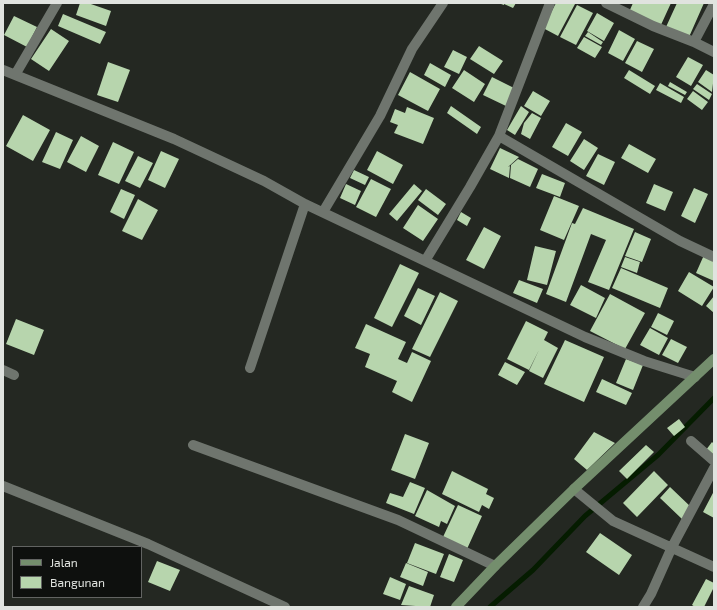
<!DOCTYPE html>
<html>
<head>
<meta charset="utf-8">
<style>
  body { margin:0 }
  #map { position:relative; width:717px; height:610px; overflow:hidden; background:#242822; font-family:"Exo 2",sans-serif }
  canvas { display:block }
  .frame { position:absolute; inset:0; border:4px solid #e0e3df; pointer-events:none }
  .legend { position:absolute; left:12px; top:546px; width:130px; height:52px; box-sizing:border-box; background:#0e100e; border:1px solid #626462; margin:0; padding:5px 7px; list-style:none; font-size:12px; color:#e0e3df }
  .legend li { display:flex; align-items:center; gap:8px; height:20px }
  .legend b { width:20px; border:1px solid #626462 }
</style>
</head>
<body>
<div id="map">
<canvas width="717" height="610"></canvas>
<div class="frame"></div>
<ul class="legend">
<li><b style="height:5px;background:#748e6d"></b>Jalan</li>
<li><b style="height:11px;background:#b7d5ad"></b>Bangunan</li>
</ul>
</div>
<script>
const ctx = document.querySelector('canvas').getContext('2d');
ctx.lineJoin = 'round';
const poly = rows => new Path2D(rows.map(r => 'M' + r).join(''));
function stroke(path, color, width, dash) { ctx.strokeStyle = color; ctx.lineWidth = width; ctx.lineCap = dash ? 'butt' : 'round'; ctx.setLineDash(dash || []); ctx.stroke(path); }
function paint(path, color) { ctx.fillStyle = color; ctx.fill(path, 'evenodd'); }
stroke(poly([
  [490,607,533,570,585,516,658,455,714,398]
]), '#051c00', 5);
paint(poly([
  [80,3,88,3,111,11,106,26,76,15],
  [498,3,516,3,513,8,504,4,504,5],
  [556,3,575,4,558,36,543,28],
  [633,3,671,3,660,27,629,12],
  [677,3,704,3,689,37,666,27],
  [577,5,593,13,576,45,560,37],
  [597,13,614,23,604,41,587,31],
  [63,14,106,32,100,44,58,26],
  [14,16,37,27,27,47,4,35],
  [51,29,69,41,49,71,31,59],
  [619,30,635,39,623,61,608,53],
  [588,32,603,42,601,45,585,36],
  [584,37,602,47,595,58,577,48],
  [637,41,654,49,642,72,625,63],
  [479,46,503,61,494,74,470,59],
  [453,50,467,57,459,74,444,67],
  [688,57,703,65,691,86,676,77],
  [108,62,130,70,118,102,97,95],
  [430,63,451,75,445,87,424,75],
  [464,70,485,84,474,102,452,88],
  [629,70,655,86,650,94,624,78],
  [706,70,714,75,712,92,698,82],
  [410,72,440,89,428,111,398,95],
  [492,77,514,88,506,106,483,95],
  [670,82,687,92,685,95,668,86],
  [660,83,684,97,681,103,656,90],
  [697,84,712,94,709,100,693,89],
  [533,91,550,101,541,116,524,106],
  [693,91,708,102,702,110,687,99],
  [451,106,481,127,477,134,447,113],
  [521,106,529,112,515,135,507,130],
  [407,107,434,118,423,144,394,133,398,125,390,122,395,109,405,113],
  [532,113,541,118,530,139,521,134,524,123],
  [23,115,50,130,33,161,6,146],
  [566,123,582,132,568,156,552,147],
  [56,132,73,140,60,169,42,162],
  [81,136,99,146,86,172,67,162],
  [584,139,598,148,584,170,570,161],
  [113,142,134,152,119,184,98,175],
  [629,144,656,159,648,173,621,158],
  [500,148,519,157,508,167,510,166,509,178,490,169],
  [161,151,179,159,165,188,148,180],
  [377,151,403,165,393,184,367,170],
  [598,154,615,162,604,185,586,176],
  [138,156,153,163,140,188,125,181],
  [518,159,538,169,530,187,510,178,511,165],
  [354,170,369,177,365,185,350,178],
  [542,174,565,183,560,197,536,188],
  [371,179,391,189,376,217,356,207],
  [346,184,361,191,355,205,340,198],
  [414,184,422,191,397,221,389,214],
  [654,184,673,192,665,211,646,203],
  [694,188,708,194,695,223,681,216],
  [121,189,135,195,124,219,110,212],
  [426,189,446,204,438,215,418,200],
  [554,196,579,206,564,240,540,230],
  [138,199,158,210,142,240,122,231],
  [418,205,438,219,423,241,403,228],
  [583,208,634,229,609,290,588,282,606,240,591,234,566,302,546,294,572,223,575,224],
  [461,212,471,218,467,226,457,220],
  [484,227,501,236,484,269,466,260],
  [635,232,651,239,642,262,625,256],
  [535,246,556,251,547,285,527,280],
  [704,255,714,260,714,281,696,273],
  [625,257,640,262,637,273,621,267],
  [400,264,419,273,392,327,374,318],
  [621,268,668,288,660,308,612,288],
  [689,272,714,287,702,306,678,291],
  [519,280,543,289,537,303,513,293],
  [581,285,605,298,596,318,570,305],
  [418,288,435,296,421,325,404,316],
  [440,292,458,301,430,357,412,349],
  [610,294,645,313,625,349,590,331],
  [714,296,714,313,706,306],
  [658,313,674,321,667,335,651,327],
  [16,319,44,330,34,355,6,344],
  [526,321,548,332,544,340,558,348,543,378,529,371,539,350,529,370,507,359],
  [366,324,406,342,398,359,407,363,412,352,431,361,412,402,392,392,397,381,365,367,370,354,355,348],
  [650,328,668,338,659,355,640,345],
  [671,339,687,347,678,363,662,355],
  [565,340,604,357,584,402,544,384],
  [626,359,643,365,633,390,616,383],
  [505,362,525,372,517,385,498,375],
  [602,379,632,393,626,405,596,392],
  [679,419,685,427,674,436,667,428],
  [594,432,615,443,587,470,574,459],
  [405,434,429,443,415,479,391,470],
  [712,442,714,444,714,457,706,450],
  [646,445,654,452,627,479,619,471],
  [452,471,488,489,486,494,494,498,489,509,482,505,479,512,442,494],
  [654,471,668,485,637,517,623,503],
  [410,482,425,488,414,514,386,503,390,493,403,497],
  [670,487,692,508,682,519,660,498],
  [427,490,455,506,447,524,441,521,439,527,415,516],
  [714,491,714,518,703,512],
  [458,505,482,516,467,549,443,537],
  [600,533,632,555,619,575,586,552],
  [415,543,444,554,436,574,407,563],
  [449,554,463,560,454,582,440,577],
  [157,561,180,570,170,591,148,582],
  [406,563,428,572,423,586,400,577],
  [390,577,406,584,400,600,383,594],
  [706,579,714,583,714,587,704,607,695,607,692,605],
  [409,586,434,595,430,607,401,605]
]), '#b7d5ad');
stroke(poly([
  [606,3,653,26,694,42,714,52],
  [694,42,714,4],
  [3,70,174,139,264,181,305,204,585,337,644,361,695,377],
  [15,75,57,3],
  [499,136,680,241,714,257],
  [323,212,380,116,412,49,443,3],
  [425,261,470,187,499,136,550,3],
  [250,368,305,204],
  [3,370,14,375],
  [691,441,714,461],
  [193,445,398,520,495,566],
  [3,486,148,544,285,607],
  [574,489,613,521,714,567],
  [643,607,651,594,672,547,714,468]
]), '#6f756e', 10);
stroke(poly([
  [456,607,495,566,574,489,714,359]
]), '#748e6d', 10);
</script>
</body>
</html>
